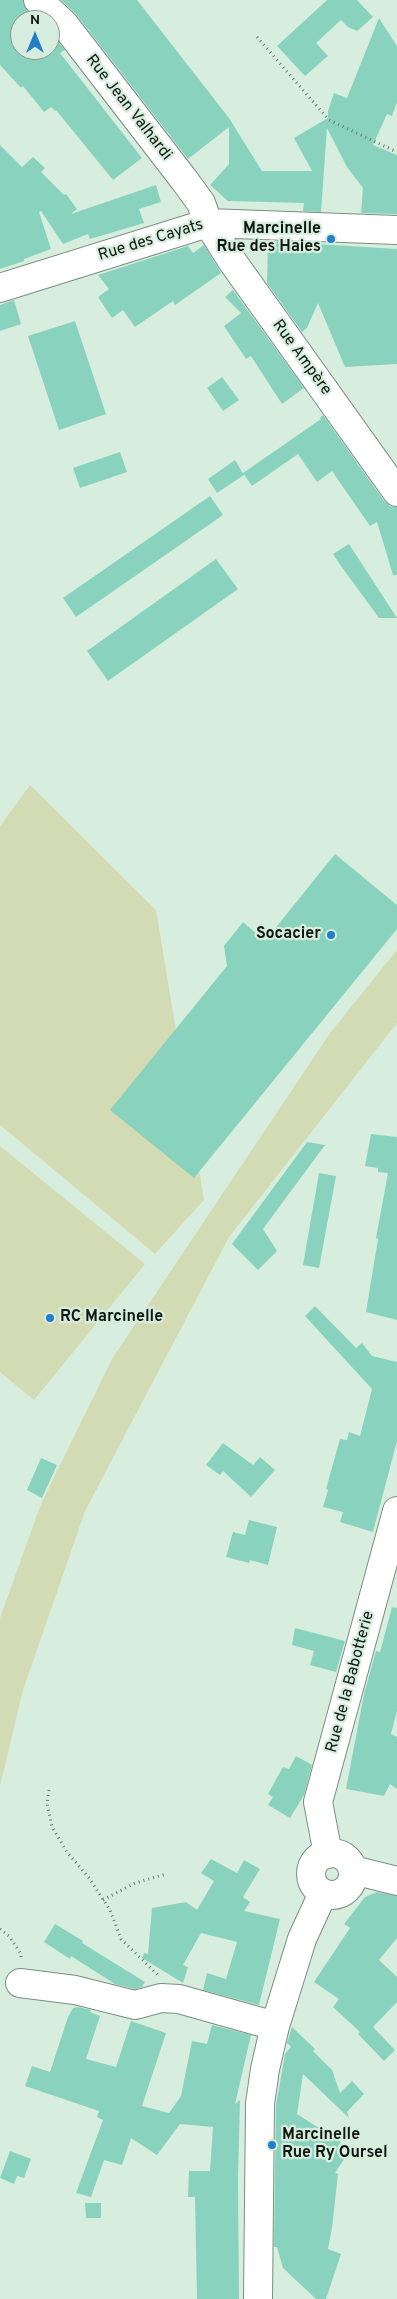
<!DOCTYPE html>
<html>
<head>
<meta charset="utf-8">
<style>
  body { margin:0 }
  #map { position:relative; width:397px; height:2299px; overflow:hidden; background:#d7eede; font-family:Overpass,sans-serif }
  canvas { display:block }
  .north { position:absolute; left:10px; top:10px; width:50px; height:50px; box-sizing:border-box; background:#d7eede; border:1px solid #87988d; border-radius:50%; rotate:0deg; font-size:14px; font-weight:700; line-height:20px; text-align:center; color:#101813 }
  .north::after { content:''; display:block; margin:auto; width:18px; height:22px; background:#217fcb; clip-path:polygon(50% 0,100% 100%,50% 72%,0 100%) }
</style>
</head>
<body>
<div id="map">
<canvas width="397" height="2299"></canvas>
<div class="north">N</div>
</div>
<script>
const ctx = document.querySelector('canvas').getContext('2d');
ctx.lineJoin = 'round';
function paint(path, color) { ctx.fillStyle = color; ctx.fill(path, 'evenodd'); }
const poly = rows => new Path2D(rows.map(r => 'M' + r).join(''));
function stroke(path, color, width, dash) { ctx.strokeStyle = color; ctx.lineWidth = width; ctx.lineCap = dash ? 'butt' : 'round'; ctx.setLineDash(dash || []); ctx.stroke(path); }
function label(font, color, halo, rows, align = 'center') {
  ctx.font = font + ' Overpass,sans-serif'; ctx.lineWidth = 4.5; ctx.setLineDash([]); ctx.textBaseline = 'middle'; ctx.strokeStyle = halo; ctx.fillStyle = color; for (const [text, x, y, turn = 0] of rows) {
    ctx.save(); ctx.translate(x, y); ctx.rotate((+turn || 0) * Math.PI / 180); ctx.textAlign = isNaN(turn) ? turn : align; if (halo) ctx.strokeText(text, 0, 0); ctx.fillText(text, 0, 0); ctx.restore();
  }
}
paint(poly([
  [30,785,156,910,204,1200,155,1254,0,1125,0,826],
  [397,950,397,1023,229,1237,85,1511,23,1690,0,1786,0,1618,41,1504,112,1359,330,1033],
  [0,1146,145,1264,34,1400,0,1372]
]), '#d2dbb3');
paint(poly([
  [0,0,23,0,27,11,37,20,20,20,20,50,50,50,50,32,65,50,60,53,142,158,113,180,56,110,55,111,51,107,44,112,23,86,21,88,0,65],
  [61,0,137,0,229,118,262,171,312,171,294,138,328,118,328,111,334,93,347,98,379,18,397,46,397,102,392,116,387,114,373,145,397,155,397,214,361,213,363,188,347,167,327,128,321,212,303,211,304,203,228,201,210,185,229,164,229,127,188,159,76,14],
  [327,0,357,0,373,17,357,31,348,27,341,20,316,43,328,56,305,76,277,46],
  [0,145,22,167,33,157,45,168,41,172,64,195,66,194,77,209,71,214,156,185,161,202,139,209,144,223,90,239,88,234,63,244,41,211,39,212,51,249,24,259,24,261,0,269],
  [268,241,397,249,397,364,345,367,318,303,307,328,302,332,267,283],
  [204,245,221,273,175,305,173,301,135,327,123,310,112,318,98,297,109,289,98,275,188,246,193,253],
  [233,290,304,388,282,404,251,356,246,359,224,326,241,313,225,297],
  [14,300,21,324,0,331,0,305],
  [75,321,106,414,59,430,28,336],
  [222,377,239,400,223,411,207,388],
  [323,415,384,501,390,506,397,507,397,575,393,575,377,522,370,526,332,471,317,482,298,454,252,486,243,473,321,419,320,418],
  [120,452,127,472,80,488,73,468],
  [235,460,244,475,217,493,208,479],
  [210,496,223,515,76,617,63,598],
  [349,544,397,618,379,618,341,566,333,554],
  [216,559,238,589,108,681,87,651],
  [335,854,397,905,397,929,194,1178,110,1110,227,966,224,946,243,922,265,941],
  [371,1134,397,1137,397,1320,366,1312,378,1239,376,1238,388,1173,378,1172,378,1168,365,1166],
  [307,1142,325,1145,263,1229,277,1251,258,1270,232,1244],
  [319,1173,336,1176,319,1268,303,1265],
  [315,1306,356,1348,362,1343,372,1356,397,1362,397,1441,373,1532,340,1522,343,1512,323,1507,328,1490,326,1489,340,1439,347,1440,349,1432,360,1436,372,1389,305,1316],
  [223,1443,253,1465,260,1457,275,1470,251,1497,223,1471,220,1475,206,1465],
  [41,1458,57,1465,42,1498,27,1490],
  [249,1520,277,1527,268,1565,250,1560,249,1563,226,1557,233,1532,245,1535],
  [392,1607,397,1608,397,1711,391,1734,397,1737,397,1789,390,1784,384,1796,346,1789,364,1694,376,1651,380,1652],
  [295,1628,345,1641,336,1672,310,1665,314,1651,292,1645],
  [296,1756,312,1765,304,1795,290,1818,268,1805,273,1797,268,1794,283,1767,289,1769],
  [211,1859,237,1873,244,1860,260,1869,243,1897,250,1902,244,1911,280,1919,259,2005,203,1990,207,1973,226,1979,237,1942,201,1933,183,1965,188,1967,183,1983,142,1958,144,1953,148,1954,152,1908,186,1902,197,1910,214,1881,201,1873],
  [377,1892,397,1896,397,1938,379,1960,397,1977,397,2002,373,2027,395,2050,384,2061,358,2034,360,2032,333,2007,339,1999,314,1982,350,1928,344,1924,365,1897],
  [55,1924,83,1941,82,1943,145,1982,142,1987,135,1989,115,1984,71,1956,70,1959,44,1942],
  [78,2007,91,2010,90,2012,100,2016,86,2059,116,2067,131,2021,166,2033,142,2106,169,2113,181,2096,192,2041,207,2044,212,2025,251,2035,235,2104,240,2100,238,2177,239,2299,197,2299,195,2197,188,2197,189,2171,210,2171,213,2127,180,2124,157,2155,131,2138,122,2165,104,2160,91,2197,76,2193,103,2120,97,2117,99,2111,25,2086,32,2066,50,2072,68,2017,73,2008],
  [292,2027,315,2049,313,2051,332,2070,340,2093,352,2081,364,2094,347,2112,349,2118,303,2074,297,2114,341,2142,337,2148,347,2155,335,2173,338,2174,332,2228,328,2249,341,2254,326,2299,316,2299,283,2268,277,2247,274,2247,276,2105,285,2054,291,2047,287,2043],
  [10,2151,31,2159,24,2178,17,2176,14,2184,0,2178],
  [85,2203,101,2203,101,2218,86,2218]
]), '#89d3be');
const minor = poly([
  [38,0,64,24,185,181,201,203,208,223,232,261,397,492],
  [0,288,208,223,397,230],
  '311 1874a21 21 0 1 1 42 0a21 21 0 1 1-42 0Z',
  [328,1854,318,1802,397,1511],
  [353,1870,397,1881],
  [20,1983,75,1990,135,2005,161,1998,179,1999,275,2026],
  [258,2299,260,2104,265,2069,275,2026,302,1939,323,1893]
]);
stroke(minor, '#798e80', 30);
stroke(poly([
  [257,37,329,120,397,152],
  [49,1790,47,1803,52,1827,67,1852,89,1878,110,1910,121,1939,159,1976],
  [103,1900,135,1883,166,1874],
  [0,1929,9,1936,21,1954,21,1960]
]), '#6a796f', 3, [1, 4]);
stroke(minor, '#fff', 28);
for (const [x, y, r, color] of [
  [331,239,5,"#217fcb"],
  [331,935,5,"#217fcb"],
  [50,1318,5,"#217fcb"],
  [272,2145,5,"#217fcb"]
]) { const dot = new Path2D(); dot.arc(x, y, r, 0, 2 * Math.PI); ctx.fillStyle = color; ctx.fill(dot); stroke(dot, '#d7eede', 2); }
label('16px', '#101813', '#d7eede', [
  ["Rue Jean Valhardi",128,108,52],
  ["Rue des Cayats",151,241,-17],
  ["Rue Ampère",301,358,54],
  ["Rue de la Babotterie",351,1682,-75]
]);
label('bold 16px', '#101813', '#d7eede', [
  ["Marcinelle",321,230],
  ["Rue des Haies",321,248],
  ["Socacier",321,935],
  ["RC Marcinelle",60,1318,"left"],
  ["Marcinelle",282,2136,"left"],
  ["Rue Ry Oursel",282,2154,"left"]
], 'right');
</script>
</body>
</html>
